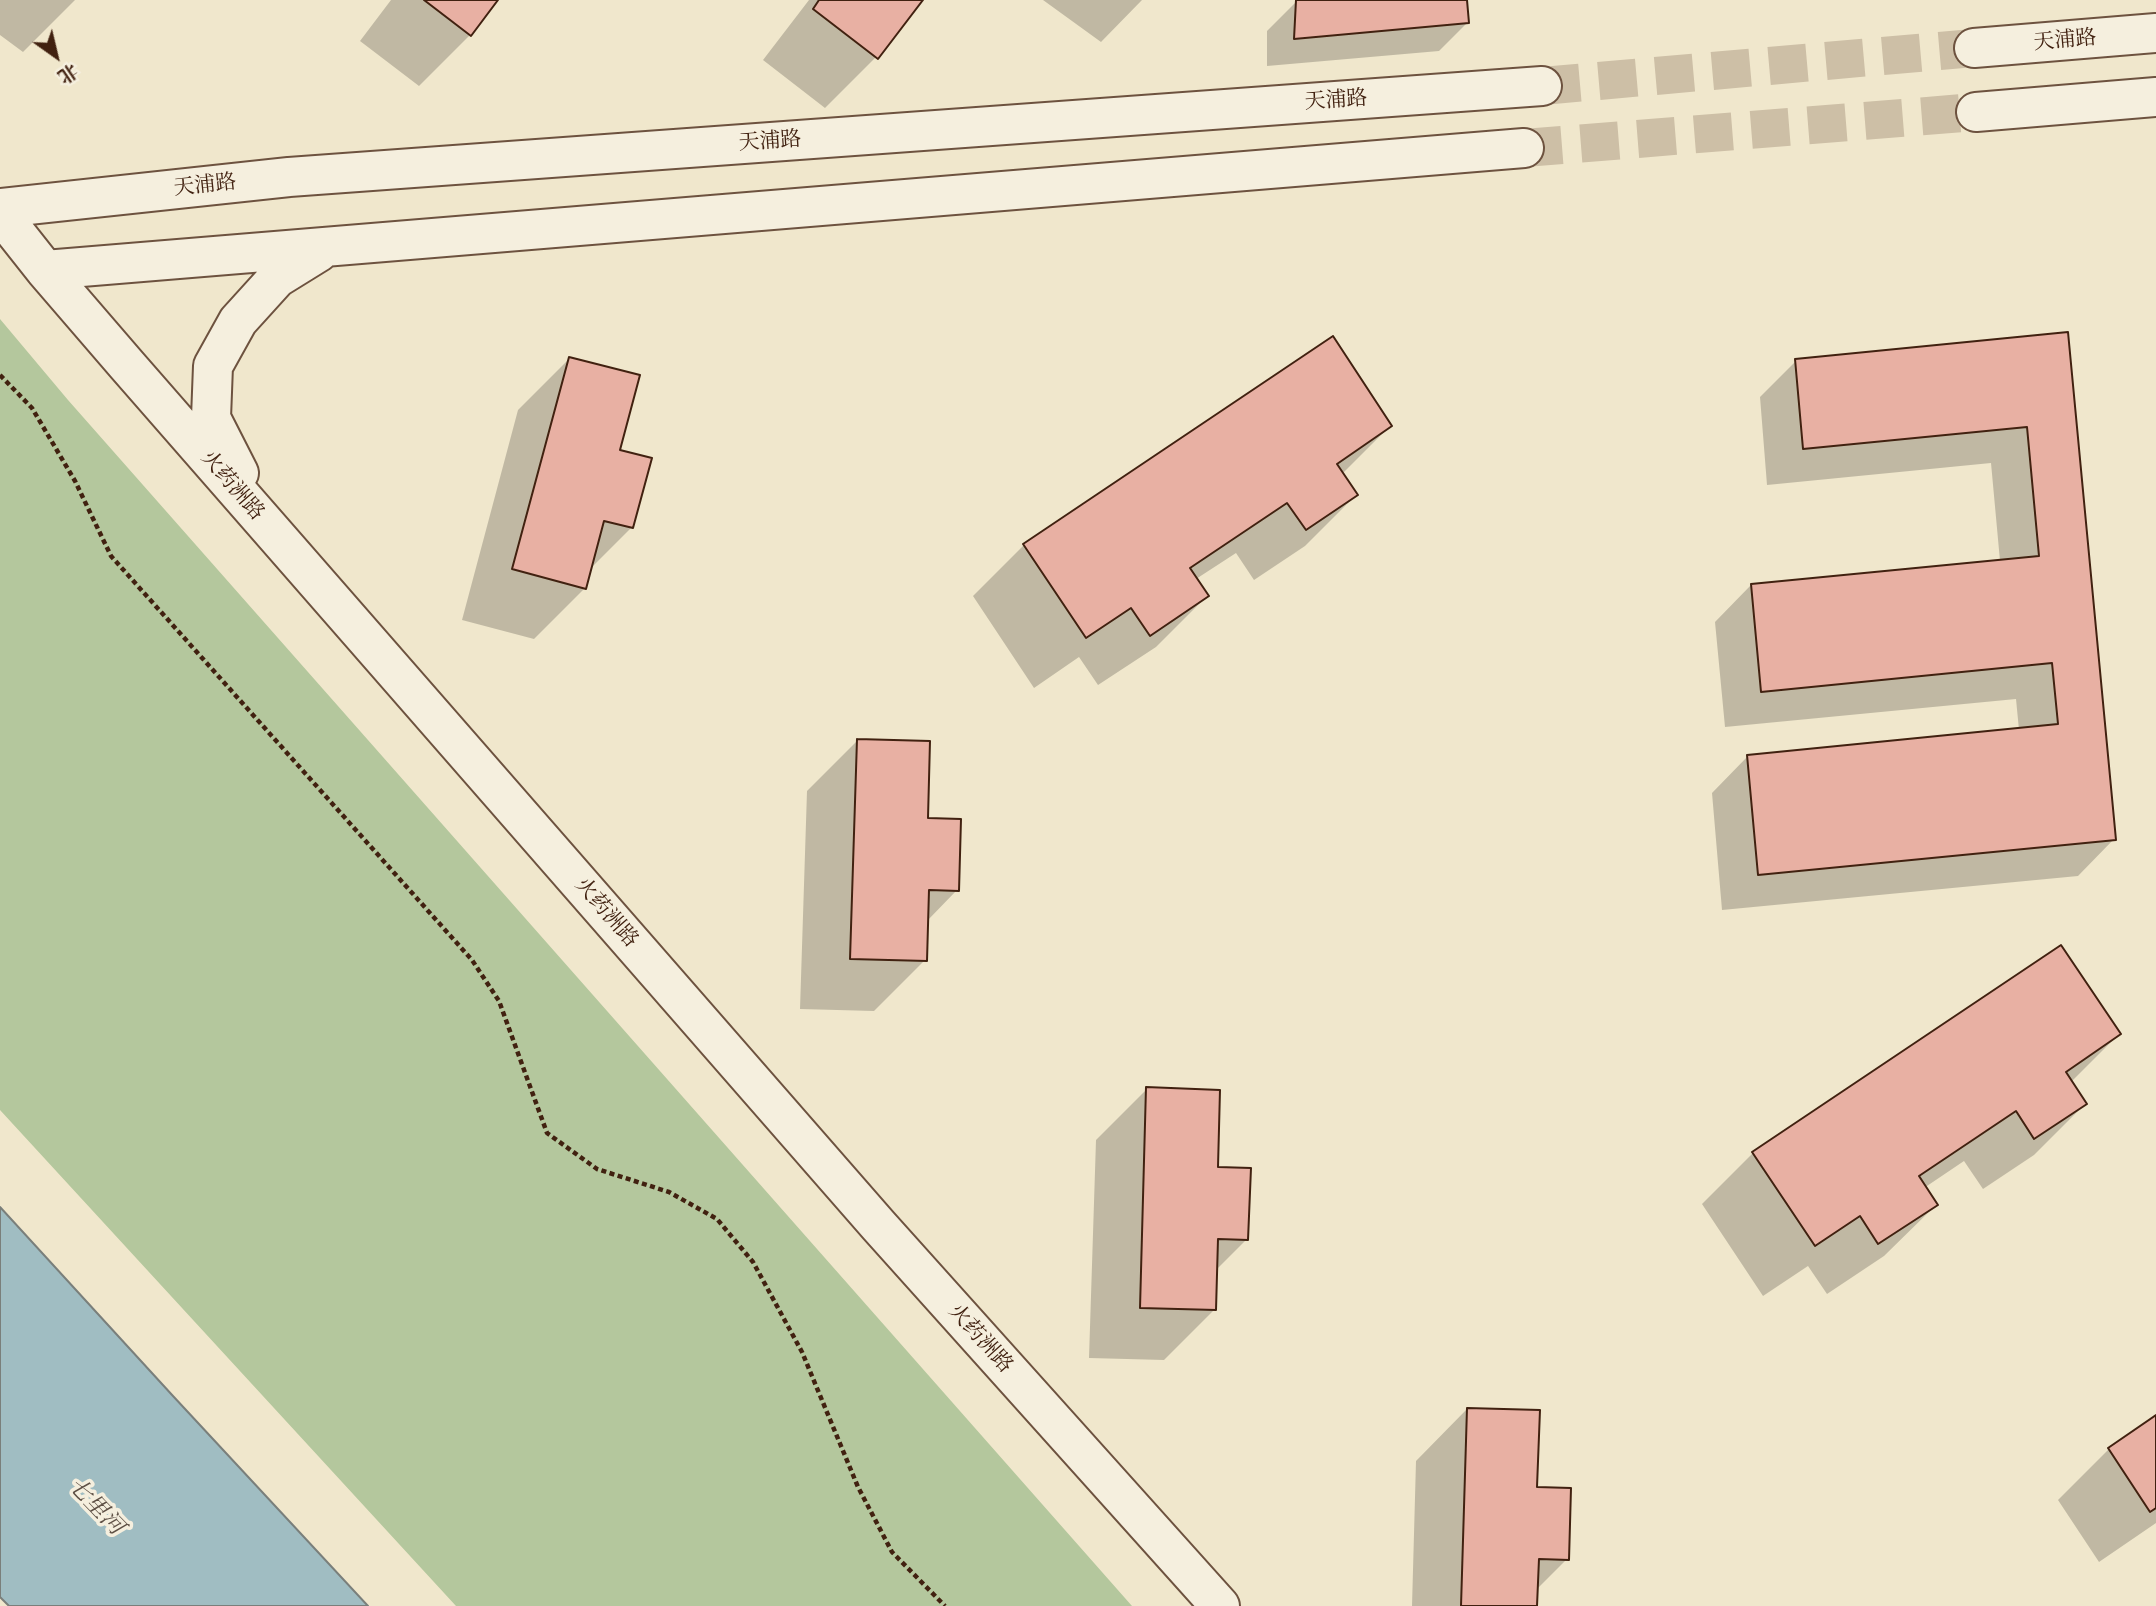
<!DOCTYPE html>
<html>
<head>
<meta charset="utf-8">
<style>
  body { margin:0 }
  #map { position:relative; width:2156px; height:1606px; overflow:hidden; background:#f0e7cc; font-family:"IM FELL French Canon","Noto Serif SC",serif }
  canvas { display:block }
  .north { position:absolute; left:21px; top:21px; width:70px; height:70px; -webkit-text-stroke:5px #f5efde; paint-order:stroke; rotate:146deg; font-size:19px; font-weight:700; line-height:28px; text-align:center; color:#412110 }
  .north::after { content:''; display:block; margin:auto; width:24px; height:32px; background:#412110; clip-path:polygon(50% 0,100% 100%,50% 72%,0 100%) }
</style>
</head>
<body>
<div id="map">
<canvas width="2156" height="1606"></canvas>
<div class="north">北</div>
</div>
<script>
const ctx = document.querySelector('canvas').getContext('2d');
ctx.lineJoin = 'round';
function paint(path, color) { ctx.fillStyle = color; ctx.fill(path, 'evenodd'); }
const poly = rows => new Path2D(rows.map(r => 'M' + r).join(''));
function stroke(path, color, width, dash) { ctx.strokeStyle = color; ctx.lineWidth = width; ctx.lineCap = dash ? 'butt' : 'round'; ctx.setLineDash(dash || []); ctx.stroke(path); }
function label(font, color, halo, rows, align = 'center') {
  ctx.font = font + ' "IM FELL French Canon","Noto Serif SC",serif'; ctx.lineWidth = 7; ctx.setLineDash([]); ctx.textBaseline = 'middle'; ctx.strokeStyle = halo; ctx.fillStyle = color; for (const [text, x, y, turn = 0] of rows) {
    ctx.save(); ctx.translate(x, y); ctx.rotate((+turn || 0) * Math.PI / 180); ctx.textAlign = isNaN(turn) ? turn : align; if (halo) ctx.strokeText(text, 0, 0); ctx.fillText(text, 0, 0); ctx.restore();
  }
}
paint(poly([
  [0,319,68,400,1132,1606,456,1606,0,1110]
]), '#b4c79d');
const water = poly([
  [0,1207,173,1396,368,1606,9,1606,0,1597,0,1207]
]);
paint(water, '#a0bdc2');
stroke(water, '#7a7f7b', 2);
paint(poly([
  [0,0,75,0,23,52,0,35],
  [391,0,496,0,470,35,419,86,360,41],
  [809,0,921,0,876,57,825,108,763,60],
  [1043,0,1142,0,1101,42],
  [1298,0,1465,0,1467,23,1439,51,1267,66,1267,31],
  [2066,334,2114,839,2078,876,1722,910,1712,793,1748,756,2019,730,2016,699,1725,727,1715,622,1751,585,2000,561,1991,463,1767,485,1760,397,1796,361],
  [569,359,618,451,632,527,590,569,585,588,534,639,462,620,518,410],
  [1390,426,1342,474,1356,495,1305,546,1254,580,1236,553,1196,579,1207,596,1156,647,1098,685,1079,657,1034,688,973,596,1024,545],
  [858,740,926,820,957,890,927,921,925,960,874,1011,800,1009,807,791],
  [2061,947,2119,1034,2071,1082,2085,1104,2034,1155,1983,1189,1964,1161,1924,1188,1936,1205,1884,1256,1827,1294,1808,1266,1763,1296,1702,1204,1753,1153],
  [1147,1089,1216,1168,1247,1239,1216,1270,1215,1309,1164,1360,1089,1358,1096,1140],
  [1467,1409,1567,1559,1536,1590,1536,1606,1412,1606,1416,1461],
  [2156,1417,2156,1523,2099,1562,2058,1500,2109,1449]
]), '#0003');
const building = poly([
  [424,0,498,0,471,36,424,0],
  [819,0,923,0,878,59,813,9,819,0],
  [1296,0,1467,0,1469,23,1294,39,1296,0],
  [2068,332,2116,840,1758,875,1747,755,2058,724,2052,663,1761,692,1751,584,2039,556,2027,427,1803,449,1795,359,2068,332],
  [1333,336,1392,426,1337,464,1358,495,1306,530,1287,503,1190,568,1209,596,1150,636,1131,608,1086,638,1023,544,1333,336],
  [569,357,640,375,620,450,652,458,633,528,604,521,586,589,512,569,569,357],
  [857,739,930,741,928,818,961,819,959,891,929,890,927,961,850,959,857,739],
  [2061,945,2121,1034,2066,1072,2087,1104,2034,1139,2016,1111,1919,1176,1938,1205,1878,1244,1860,1216,1815,1246,1752,1152,2061,945],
  [1146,1087,1220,1090,1218,1167,1251,1168,1248,1240,1218,1239,1216,1310,1140,1308,1146,1087],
  [1467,1408,1540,1410,1537,1487,1571,1488,1569,1560,1539,1559,1537,1606,1461,1606,1467,1408],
  [2156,1415,2156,1508,2150,1512,2108,1448,2156,1415]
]);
paint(building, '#e8b0a3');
stroke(building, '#412110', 2);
stroke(poly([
  [1542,86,1974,48],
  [1524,148,1976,112]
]), '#cdbfa6', 38, [38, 19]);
const minor = poly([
  [1974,48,2156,33],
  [1976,112,2156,97],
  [0,208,289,177,1542,86],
  [0,213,45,270,126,364,879,1226,1220,1606],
  [45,270,1524,148],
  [239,473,211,418,213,366,238,321,277,278,319,252]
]);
stroke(minor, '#6d523f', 42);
stroke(poly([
  [0,375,32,408,75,481,111,556,472,960,499,1001,547,1133,597,1169,669,1192,717,1219,753,1262,802,1352,858,1487,892,1552,945,1606]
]), '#412110', 4.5, [5, 3.5]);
stroke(minor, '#f5efde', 38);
label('21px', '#412110', '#f5efde', [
  ["天浦路",2065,41,-5],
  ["天浦路",1336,101,-4],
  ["天浦路",770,142,-4],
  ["天浦路",205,186,-6],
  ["火药洲路",232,486,49],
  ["火药洲路",606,913,49],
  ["火药洲路",980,1339,48]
]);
label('italic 23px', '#5e5045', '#f5efde', [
  ["七里河",95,1507,46]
]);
</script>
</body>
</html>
